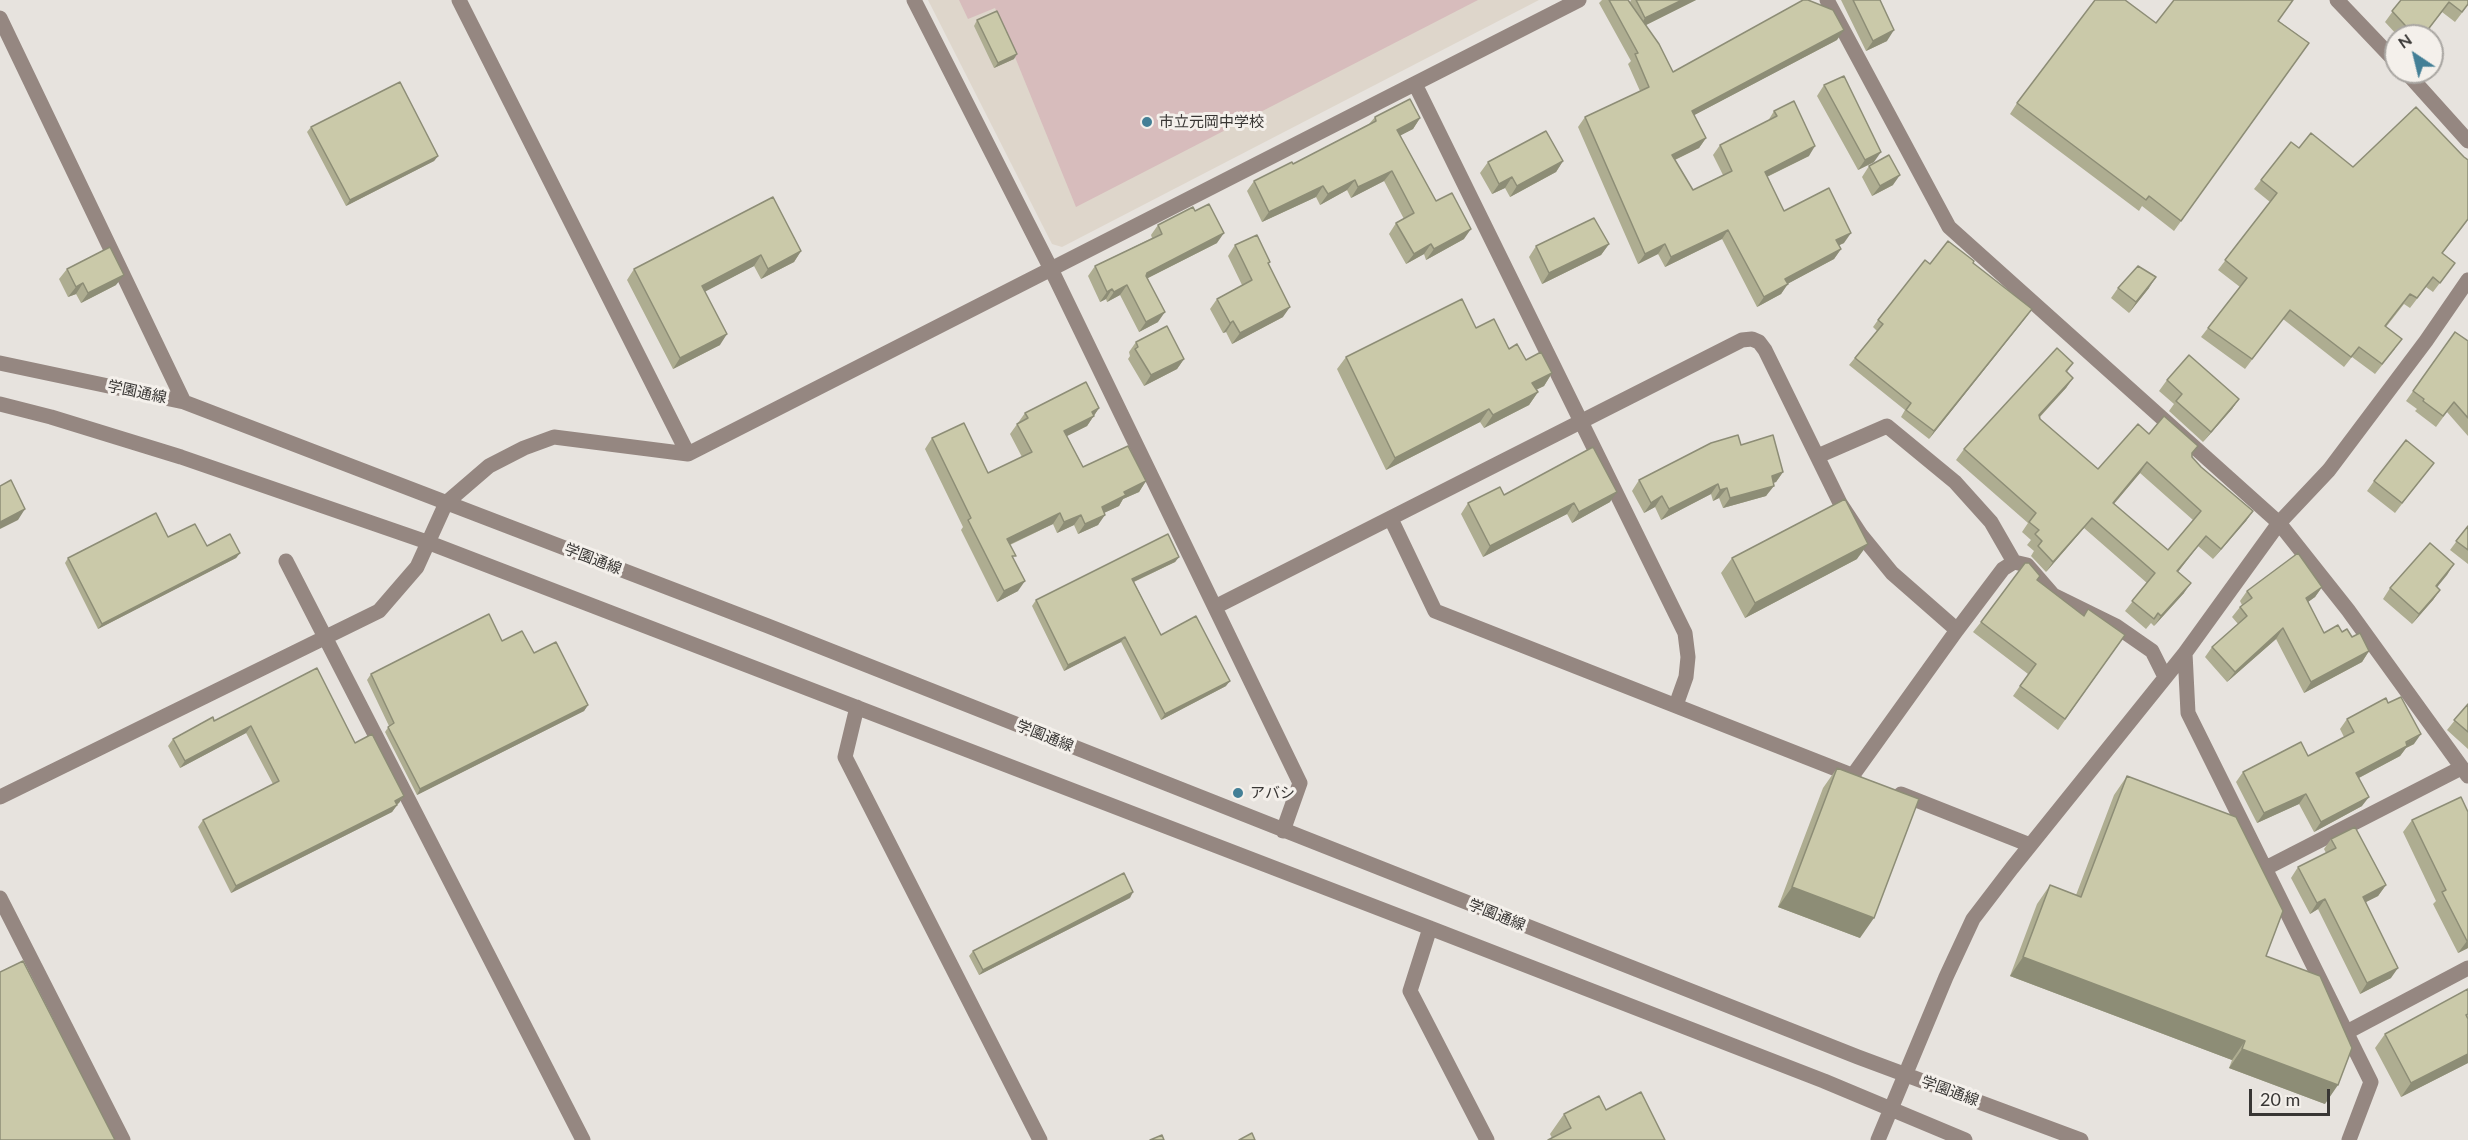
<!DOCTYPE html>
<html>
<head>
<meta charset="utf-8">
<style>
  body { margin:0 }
  #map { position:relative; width:2468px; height:1140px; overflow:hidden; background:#e7e3de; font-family:Lato,sans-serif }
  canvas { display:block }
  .north { position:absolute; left:2384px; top:24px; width:60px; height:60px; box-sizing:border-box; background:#f4f0eb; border:2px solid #a9a6a2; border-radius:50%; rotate:325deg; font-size:16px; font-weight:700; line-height:24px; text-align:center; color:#383634 }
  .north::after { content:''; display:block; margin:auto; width:21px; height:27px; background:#437f96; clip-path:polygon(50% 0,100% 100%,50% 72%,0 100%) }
  .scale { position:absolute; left:2249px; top:1089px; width:81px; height:27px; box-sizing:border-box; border:3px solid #383634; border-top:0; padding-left:8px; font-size:18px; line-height:21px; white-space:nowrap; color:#383634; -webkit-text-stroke:4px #f4f0eb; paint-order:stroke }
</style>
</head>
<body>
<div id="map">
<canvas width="2468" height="1140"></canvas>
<div class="north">N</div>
<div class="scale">20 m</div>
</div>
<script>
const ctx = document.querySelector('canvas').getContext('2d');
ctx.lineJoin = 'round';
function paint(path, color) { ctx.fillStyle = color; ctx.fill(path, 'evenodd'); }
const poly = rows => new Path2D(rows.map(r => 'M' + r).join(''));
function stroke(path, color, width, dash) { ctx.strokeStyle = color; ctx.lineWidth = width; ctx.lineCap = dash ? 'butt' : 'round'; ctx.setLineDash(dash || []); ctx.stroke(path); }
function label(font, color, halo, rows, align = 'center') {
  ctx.font = font + ' Lato,"Noto Sans JP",sans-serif'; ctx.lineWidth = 6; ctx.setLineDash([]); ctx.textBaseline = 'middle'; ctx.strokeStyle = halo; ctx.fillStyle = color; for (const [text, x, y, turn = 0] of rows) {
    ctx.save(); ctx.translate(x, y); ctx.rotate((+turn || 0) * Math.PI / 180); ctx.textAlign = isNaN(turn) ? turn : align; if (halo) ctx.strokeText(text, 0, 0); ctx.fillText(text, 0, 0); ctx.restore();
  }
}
paint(poly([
  [928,0,1539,0,1062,247,1052,244]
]), '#ded6cb');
paint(poly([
  [959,0,1478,0,1076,207,995,8,968,19]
]), '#d7bcbc');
stroke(poly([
  [459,0,688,454],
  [914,0,1051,269,1300,783,1283,831],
  [1827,0,1949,227,2279,523,2348,610,2468,776],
  [2337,0,2396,62],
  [0,18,184,402],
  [2406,72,2468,141],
  [1415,84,1685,633,1688,657,1686,677,1676,705],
  [0,363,184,402,768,626,1858,1057,2081,1140],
  [0,404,51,417,181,457,427,542,1430,928,1824,1081,1965,1140],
  [1818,456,1887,426,1955,482,1991,522,2014,562],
  [1391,519,1435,611,1854,776],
  [286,561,583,1140],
  [1215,607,1742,340,1752,339,1759,342,1765,350,1840,503,1861,535,1892,573,1957,630],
  [857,707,845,757,1040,1140],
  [1853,775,1957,630,2003,569,2014,562,2027,565,2053,595,2116,626,2152,651,2165,677],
  [1901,794,2030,845],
  [0,797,379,611,417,567,446,503,489,466,524,448,554,437,688,454,1579,0],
  [2266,868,2461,768],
  [0,898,123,1140],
  [1430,928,1410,991,1487,1140],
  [2347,1032,2468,968],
  [1878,1140,1946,977,1973,919,2012,868,2185,653],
  [2349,1140,2371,1082,2188,713,2185,653,2279,523,2329,470,2426,341,2468,280]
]), '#958781', 15);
paint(poly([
  [1602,0,1628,0,1630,2,1631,0,1696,0,1646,25,1673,72,1837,40,1694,115,1706,138,1699,148,1675,160,1693,190,1723,175,1713,155,1720,145,1768,121,1774,111,1809,156,1767,177,1784,211,1844,243,1839,245,1841,249,1834,259,1787,284,1781,294,1757,307,1722,239,1665,267,1658,254,1638,264,1578,127,1585,117,1640,91,1628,64,1631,61,1599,3],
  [1841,0,1880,0,1887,41,1866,51],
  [2401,0,2468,0,2468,5,2455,22,2442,12,2423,36,2398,36,2385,22],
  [977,20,1014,59,994,68,974,26],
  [2279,21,2309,43,2174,231,2142,206,2139,211,2010,114,2017,103,2156,23],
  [1824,85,1874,162,1858,170,1817,96],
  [1375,117,1420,118,1413,129,1400,135,1436,201,1464,239,1426,260,1424,254,1406,264,1389,234,1396,223,1404,219,1384,181,1351,198,1347,190,1320,205,1316,197,1262,222,1247,191,1254,181,1293,164,1369,124],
  [311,127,438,156,434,161,346,206,307,132],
  [2299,148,2353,167,2468,220,2442,254,2455,263,2433,292,2426,287,2410,308,2404,304,2386,327,2395,349,2375,374,2352,357,2344,367,2283,319,2245,369,2201,337,2240,287,2218,270,2270,202,2254,189,2261,180],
  [1563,161,1556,172,1510,197,1505,188,1492,194,1480,173,1488,162],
  [1869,166,1893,185,1872,196,1862,177],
  [773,197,801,251,794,262,761,279,754,266,705,291,720,345,673,369,627,280,634,269],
  [1195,211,1217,243,1148,278,1158,322,1139,332,1120,295,1107,302,1106,299,1100,302,1088,276,1095,266,1152,238,1151,235,1158,225],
  [1609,244,1601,255,1542,284,1529,257,1536,246],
  [1235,245,1268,265,1283,317,1232,344,1226,332,1223,333,1210,309,1217,299,1242,285,1228,256],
  [1973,263,2027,316,1929,439,1901,417,1905,410,1849,365,1877,331,1873,327,1878,320,1930,264],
  [67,269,116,285,81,303,76,294,68,297,59,279],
  [2118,288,2149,288,2129,313,2111,298],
  [1476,328,1526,360,1552,373,1544,386,1536,390,1538,392,1529,405,1484,428,1480,422,1386,470,1337,369,1346,357],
  [2455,332,2468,341,2468,436,2447,412,2436,427,2415,411,2417,409,2406,401],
  [1136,342,1184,359,1177,369,1144,386,1128,359,1130,356,1129,352],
  [2073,363,2067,372,2073,378,2066,388,2040,417,2040,419,2098,469,2149,434,2198,446,2192,454,2192,457,2201,467,2253,511,2246,521,2213,559,2198,546,2178,572,2184,593,2154,626,2151,623,2146,629,2125,611,2147,583,2084,528,2046,572,2031,556,2034,551,2027,545,2031,540,2022,532,2028,523,1956,460,1964,449],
  [2140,473,2193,520,2168,550,2114,504],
  [2167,380,2239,399,2232,409,2203,442,2169,411,2174,404,2159,391],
  [1099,408,1087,426,1067,436,1083,467,1146,481,1139,492,1123,499,1119,506,1104,513,1098,525,1078,534,1074,525,1057,533,1053,524,1010,545,1013,559,1018,591,997,602,961,530,963,527,925,449,932,438,988,473,1022,457,1010,434,1025,413],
  [1741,445,1783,472,1776,482,1773,483,1766,496,1723,508,1719,498,1713,501,1711,494,1661,520,1655,507,1644,513,1632,491,1639,480],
  [2426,473,2395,513,2367,491,2374,481],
  [1504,495,1610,502,1572,523,1567,514,1483,557,1461,514,1468,503],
  [2468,526,2468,564,2450,550],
  [168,537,240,553,236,558,98,629,65,563,68,558],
  [1179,557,1175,562,1134,582,1161,635,1226,686,1161,720,1121,642,1064,671,1032,606,1036,600],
  [1732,558,1857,559,1745,618,1721,573],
  [2454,564,2437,587,2440,590,2433,600,2412,624,2383,599,2390,588],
  [2037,581,2084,616,2125,635,2058,730,2013,696,2028,674,1973,632,1981,622],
  [2322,587,2315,597,2308,602,2324,633,2342,632,2352,637,2369,651,2362,662,2304,693,2276,639,2227,682,2205,657,2212,647,2238,624,2232,617,2240,607,2242,605,2240,601,2247,591],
  [502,641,534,653,588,705,584,711,417,795,385,732,389,726,367,680,371,674],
  [2388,703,2414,744,2406,748,2400,756,2359,778,2362,806,2314,832,2299,804,2257,823,2236,782,2243,772,2308,756,2344,737,2340,729,2347,719],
  [2468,704,2468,749,2447,730],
  [214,721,355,743,404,796,392,812,231,893,198,827,203,820,273,784,246,733,180,768,168,746,173,739],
  [1837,768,1860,938,1778,907,1823,788],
  [2127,776,2266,956,2325,1104,2229,1068,2232,1060,2010,976,2037,904,2050,885,2076,895,2114,795],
  [2468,812,2468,948,2458,953,2433,904,2436,901,2403,832,2412,820],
  [2331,839,2386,885,2378,896,2366,902,2391,978,2360,994,2318,909,2310,914,2291,878,2298,867,2326,853,2324,849],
  [1130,898,979,975,969,956,973,951],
  [2468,989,2468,1063,2401,1097,2375,1048,2385,1034],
  [1606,1110,1552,1138,1550,1134,1564,1114]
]), '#aead91');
paint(poly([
  [1682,0,1696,0,1638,29,1645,18],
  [1844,30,1837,40,1685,120,1692,111],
  [1894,30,1887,41,1866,51,1873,41],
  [1017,54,1014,59,994,68,998,63],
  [1420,118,1413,129,1390,141,1397,130],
  [1706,138,1699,148,1666,164,1672,155],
  [1815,146,1809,156,1758,181,1765,172],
  [1881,152,1874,162,1858,170,1865,160],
  [438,156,434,161,346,206,350,200],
  [1563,161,1556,172,1510,197,1517,186],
  [1392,171,1384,181,1351,198,1358,187],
  [1900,175,1893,185,1872,196,1880,186],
  [1512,177,1505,188,1492,194,1499,184],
  [1355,180,1347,190,1320,205,1328,194],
  [1323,186,1316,197,1262,222,1269,212],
  [1471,229,1464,239,1426,260,1434,249],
  [1728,230,1722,239,1665,267,1671,257],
  [1224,233,1217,243,1140,282,1147,273],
  [1851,233,1844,243,1829,250,1836,240],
  [1431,244,1424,254,1406,264,1414,254],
  [1609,244,1601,255,1542,284,1549,273],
  [1665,244,1658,254,1638,264,1645,254],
  [1841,249,1834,259,1778,289,1785,279],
  [801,251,794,262,761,279,768,269],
  [761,255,754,266,695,297,702,286],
  [124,275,116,285,81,303,88,293],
  [2156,277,2149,288,2129,313,2136,302],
  [83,283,76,294,68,297,76,287],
  [1788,284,1781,294,1757,307,1764,297],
  [1127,285,1120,295,1107,302,1114,292],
  [1112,289,1106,299,1100,302,1107,292],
  [1290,307,1283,317,1232,344,1240,333],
  [2032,309,2027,316,1929,439,1934,431],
  [1165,312,1158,322,1139,332,1146,322],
  [1233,321,1226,332,1223,333,1230,323],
  [727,334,720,345,673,369,680,358],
  [1184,359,1177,369,1144,386,1151,375],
  [1552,373,1544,386,1523,396,1532,383],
  [2073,378,2066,388,2032,425,2039,415],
  [1538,392,1529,405,1484,428,1493,415],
  [2239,399,2232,409,2203,442,2211,432],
  [1099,408,1087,426,1057,441,1064,431],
  [1489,409,1480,422,1386,470,1395,458],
  [2147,462,2140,473,2106,513,2113,503],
  [1783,472,1776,482,1764,486,1772,476],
  [1146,481,1139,492,1123,499,1119,506,1095,517,1102,507,1124,492],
  [1718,484,1711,494,1661,520,1669,509],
  [1774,486,1766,496,1723,508,1730,498],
  [1727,488,1719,498,1713,501,1720,490],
  [1617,492,1610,502,1572,523,1579,512],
  [1662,496,1655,507,1644,513,1651,503],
  [1574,503,1567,514,1483,557,1490,546],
  [25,509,18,520,0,529,0,522],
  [2253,511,2246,521,2213,559,2221,549],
  [1060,513,1053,524,1000,549,1007,539],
  [1081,515,1074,525,1057,533,1064,522],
  [1105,515,1098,525,1078,534,1085,524],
  [2092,518,2084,528,2046,572,2053,562],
  [2206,536,2198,546,2170,582,2177,571],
  [1868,544,1857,559,1745,618,1755,603],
  [240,553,236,558,98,629,102,624],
  [1179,557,1175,562,1129,584,1132,579],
  [2454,564,2447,575,2429,597,2436,586],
  [1025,581,1018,591,997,602,1004,591],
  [2191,583,2184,593,2154,626,2161,616],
  [2322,587,2315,597,2298,609,2306,598],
  [2440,590,2433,600,2412,624,2419,614],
  [2283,628,2276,639,2227,682,2235,672],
  [1125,637,1121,642,1064,671,1068,665],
  [2369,651,2362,662,2304,693,2311,682],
  [1230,681,1226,686,1161,720,1165,714],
  [588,705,584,711,417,795,420,789],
  [251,726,246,733,180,768,185,761],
  [2421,734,2414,744,2406,748,2400,756,2349,783,2356,773],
  [2306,794,2299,804,2257,823,2264,813],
  [404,796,399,803,390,808,395,801],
  [2369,797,2362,806,2314,832,2321,822],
  [397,805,392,812,231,893,236,886],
  [2386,885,2378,896,2356,907,2363,897],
  [1792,887,1874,918,1860,938,1778,907],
  [1133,892,1130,898,979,975,983,970],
  [2325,899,2318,909,2310,914,2317,903],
  [2468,940,2468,948,2458,953,2467,941],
  [2023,957,2245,1041,2232,1060,2010,976],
  [2398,968,2391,978,2360,994,2367,983],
  [2242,1049,2338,1085,2325,1104,2229,1068],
  [2468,1054,2468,1063,2401,1097,2411,1083]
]), '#8d8d76');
const building = poly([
  [1609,0,1628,0,1659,44,1673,72,1803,0,1808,0,1833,10,1844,30,1692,111,1706,138,1672,155,1693,190,1732,171,1720,145,1777,116,1774,111,1794,101,1815,146,1765,172,1784,211,1829,188,1851,233,1836,240,1841,249,1785,279,1788,284,1764,297,1728,230,1671,257,1665,244,1645,254,1585,117,1649,87,1635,54,1638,53,1609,0],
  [1636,0,1682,0,1645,18,1636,0],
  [1853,0,1880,0,1894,30,1873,41,1853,0],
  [2095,0,2125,0,2156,23,2174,0,2293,0,2278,21,2309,43,2181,221,2149,196,2146,200,2017,103,2095,0],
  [2401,0,2468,0,2468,4,2462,12,2449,2,2423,36,2415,36,2392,11,2401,0],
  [997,11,1017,54,998,63,977,20,997,11],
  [1844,76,1881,152,1865,160,1824,85,1844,76],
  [400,82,438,156,350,200,311,127,400,82],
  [1410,99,1420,118,1397,130,1436,201,1452,193,1471,229,1434,249,1431,244,1414,254,1396,223,1414,213,1392,171,1358,187,1355,180,1328,194,1323,186,1269,212,1254,181,1292,162,1293,164,1376,121,1375,117,1410,99],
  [2416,107,2464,157,2468,160,2468,219,2442,253,2455,263,2440,283,2433,277,2417,298,2410,294,2385,326,2402,339,2382,364,2359,347,2351,357,2290,310,2252,359,2208,328,2247,278,2225,260,2277,193,2261,180,2291,142,2299,148,2311,133,2353,167,2416,107],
  [1546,131,1563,161,1517,186,1512,177,1499,184,1488,162,1546,131],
  [1889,155,1900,175,1880,186,1869,166,1889,155],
  [773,197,801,251,768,269,761,255,702,286,727,334,680,358,634,269,773,197],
  [1209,204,1224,233,1147,273,1146,276,1165,312,1146,322,1127,285,1114,292,1112,289,1107,292,1095,266,1162,234,1158,225,1193,207,1195,211,1209,204],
  [1594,218,1609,244,1549,273,1536,246,1594,218],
  [1257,235,1270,262,1268,263,1290,307,1240,333,1233,321,1230,323,1217,299,1252,280,1235,245,1257,235],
  [1948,241,1974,261,1973,263,2032,309,1934,431,1906,410,1911,403,1855,358,1883,324,1878,320,1925,260,1930,264,1948,241],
  [110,247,124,275,88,293,83,283,76,287,67,269,110,247],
  [2138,266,2156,277,2136,302,2118,288,2138,266],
  [1462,299,1476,328,1494,319,1509,349,1517,344,1526,360,1541,352,1552,373,1532,383,1538,392,1493,415,1489,409,1395,458,1346,357,1462,299],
  [1167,326,1184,359,1151,375,1135,349,1138,347,1136,342,1167,326],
  [2455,332,2468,341,2468,418,2454,402,2443,416,2423,401,2424,399,2413,391,2455,332],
  [2057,348,2073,363,2066,371,2073,378,2039,415,2040,419,2098,469,2138,424,2149,434,2164,416,2198,446,2192,453,2192,457,2201,467,2253,511,2221,549,2206,536,2177,571,2191,583,2161,616,2158,613,2154,619,2132,601,2155,573,2092,518,2053,562,2038,546,2042,541,2035,534,2039,530,2029,522,2036,513,1964,449,2057,348],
  [2147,462,2201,511,2168,550,2113,503,2147,462],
  [2189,355,2239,399,2211,432,2176,401,2182,394,2167,380,2189,355],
  [1086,382,1099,408,1092,412,1094,416,1064,431,1083,467,1128,446,1146,481,1124,492,1126,495,1102,507,1105,515,1085,524,1081,515,1064,522,1060,513,1007,539,1016,556,1012,556,1025,581,1004,591,968,520,971,518,932,438,964,423,988,473,1032,452,1017,424,1028,418,1025,413,1086,382],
  [1738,435,1741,445,1773,435,1783,472,1772,476,1774,486,1730,498,1727,488,1720,490,1718,484,1669,509,1662,496,1651,503,1639,480,1711,443,1738,435],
  [2406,440,2434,463,2402,503,2374,481,2406,440],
  [1593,447,1617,492,1579,512,1574,503,1490,546,1468,503,1500,487,1504,495,1593,447],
  [11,480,25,509,0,522,0,486,11,480],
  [1845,499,1868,544,1755,603,1732,558,1845,499],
  [156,513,168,537,195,524,207,546,230,534,240,553,102,624,68,558,156,513],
  [2468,526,2468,550,2456,541,2468,526],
  [1168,534,1179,557,1132,579,1161,635,1196,616,1230,681,1165,714,1125,637,1068,665,1036,600,1168,534],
  [2430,543,2454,564,2436,586,2440,590,2419,614,2390,588,2430,543],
  [2298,553,2322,587,2306,598,2324,633,2338,625,2342,632,2347,629,2352,637,2360,633,2369,651,2311,682,2283,628,2235,672,2212,647,2247,616,2240,607,2252,598,2247,591,2298,553],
  [2025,563,2029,563,2040,576,2037,580,2084,616,2088,609,2125,635,2065,719,2020,686,2036,664,1981,622,2025,563],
  [489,614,502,641,522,631,534,653,556,642,588,705,420,789,388,727,394,723,371,674,489,614],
  [317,668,355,743,372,734,404,796,395,801,397,805,236,886,203,820,279,781,251,726,185,761,173,739,213,717,214,721,317,668],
  [2401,697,2421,734,2406,742,2407,746,2356,773,2369,797,2321,822,2306,794,2264,813,2243,772,2301,742,2308,756,2354,732,2347,719,2386,698,2388,703,2401,697],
  [2468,704,2468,732,2454,720,2468,704],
  [1837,768,1919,799,1874,918,1792,887,1837,768],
  [2127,776,2236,817,2283,911,2266,956,2320,976,2352,1048,2338,1085,2242,1049,2245,1041,2023,957,2050,885,2081,897,2127,776],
  [2461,797,2468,812,2468,940,2467,941,2442,892,2446,890,2412,820,2461,797],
  [2355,827,2386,885,2363,897,2398,968,2367,983,2325,899,2317,903,2298,867,2336,848,2331,839,2355,827],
  [1124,873,1133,892,983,970,973,951,1124,873],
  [23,961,115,1140,0,1140,0,972,23,961],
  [2468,989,2468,1014,2466,1015,2468,1019,2468,1054,2411,1083,2385,1034,2468,989],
  [1641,1092,1665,1140,1548,1140,1571,1128,1564,1114,1599,1096,1606,1110,1641,1092],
  [1252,1133,1255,1140,1239,1140,1252,1133],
  [1162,1135,1164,1140,1150,1140,1162,1135]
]);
paint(building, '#cac9a9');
stroke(building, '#8d8d76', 1.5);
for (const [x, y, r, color] of [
  [1147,122,6,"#437f96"],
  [1238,793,6,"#437f96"]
]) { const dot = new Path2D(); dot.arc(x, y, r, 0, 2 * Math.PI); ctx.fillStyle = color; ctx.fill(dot); stroke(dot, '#f4f0eb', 2); }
label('15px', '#383634', '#f4f0eb', [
  ["市立元岡中学校",1159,122],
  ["アバシ",1250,793]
], 'left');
label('15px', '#383634', '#f4f0eb', [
  ["学園通線",137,392,12],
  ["学園通線",593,559,21],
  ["学園通線",1045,736,22],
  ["学園通線",1497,915,22],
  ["学園通線",1950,1091,20]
]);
</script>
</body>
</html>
